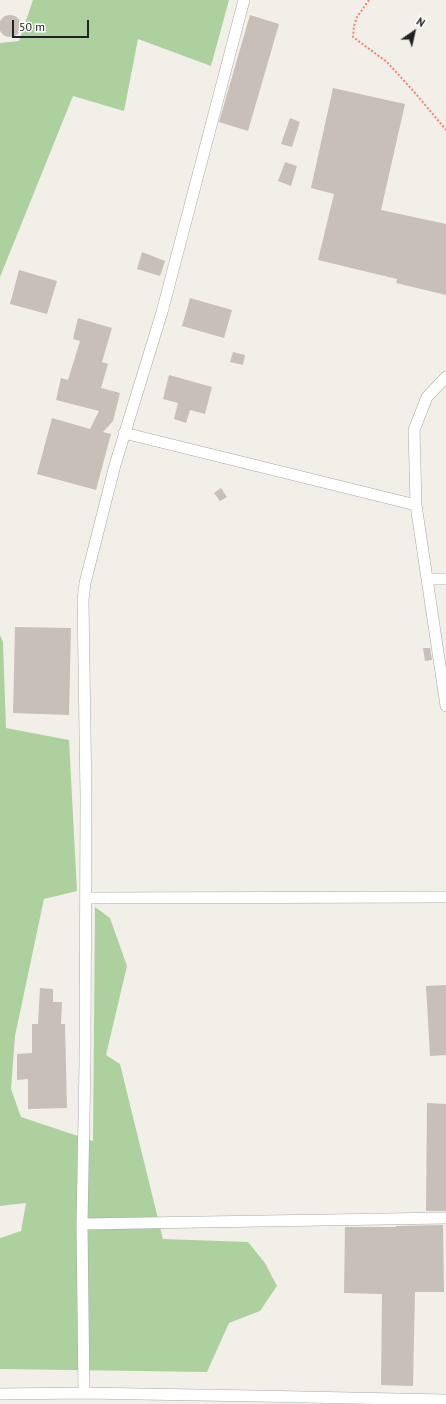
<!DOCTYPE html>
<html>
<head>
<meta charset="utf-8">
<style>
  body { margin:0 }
  #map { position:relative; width:446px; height:1404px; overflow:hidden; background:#f2efe9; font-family:"PT Sans",sans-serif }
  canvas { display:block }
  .north { position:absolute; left:394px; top:12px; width:40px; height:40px; -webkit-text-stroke:3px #fff; paint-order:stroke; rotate:34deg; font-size:11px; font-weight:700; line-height:16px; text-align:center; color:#222 }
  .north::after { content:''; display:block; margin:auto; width:14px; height:18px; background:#222; clip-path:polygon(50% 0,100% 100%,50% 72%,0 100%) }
  .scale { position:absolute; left:12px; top:20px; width:77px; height:18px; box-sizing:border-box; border:2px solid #222; border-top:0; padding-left:5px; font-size:12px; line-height:14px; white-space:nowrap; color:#222; -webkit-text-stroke:3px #fff; paint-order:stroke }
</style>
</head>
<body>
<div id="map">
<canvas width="446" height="1404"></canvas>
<div class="north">N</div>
<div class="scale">50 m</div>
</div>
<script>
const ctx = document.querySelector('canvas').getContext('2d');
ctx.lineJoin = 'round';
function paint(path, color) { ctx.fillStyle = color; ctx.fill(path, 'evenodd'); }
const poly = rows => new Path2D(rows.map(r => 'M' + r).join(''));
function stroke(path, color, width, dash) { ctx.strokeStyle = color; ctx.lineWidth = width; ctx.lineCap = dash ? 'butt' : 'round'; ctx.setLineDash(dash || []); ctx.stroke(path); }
paint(poly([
  [33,0,229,0,211,66,138,39,124,111,73,96,0,277,0,43,19,41],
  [0,635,3,642,6,728,69,740,77,891,44,899,15,1036,11,1089,21,1117,93,1141,95,907,110,918,127,966,106,1055,120,1064,163,1239,248,1242,265,1263,277,1286,260,1311,229,1323,207,1372,0,1369,0,1238,21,1231,26,1203,0,1206]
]), '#add19e');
paint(poly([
  '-1 26a11 11 0 1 1 22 0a11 11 0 1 1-22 0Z',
  [250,15,279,24,248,131,219,122],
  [333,88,405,104,381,210,446,224,446,295,396,283,397,279,318,260,334,194,311,188],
  [290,118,300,122,292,147,281,144],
  [285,162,297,166,291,186,278,181],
  [142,252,165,261,160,276,137,269],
  [19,270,57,281,47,314,10,304],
  [190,298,232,310,224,338,182,326],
  [78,318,112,328,102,362,108,364,101,388,120,393,113,421,103,432,111,434,96,490,37,474,52,418,90,429,99,411,56,400,61,378,68,380,80,341,73,339],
  [233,352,245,355,243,365,230,362],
  [169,375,212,387,205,414,190,410,186,423,174,419,178,403,163,399],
  [221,488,227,497,220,501,214,493],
  [15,627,71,628,69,715,13,713],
  [423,648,430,648,432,660,425,661],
  [446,985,446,1055,430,1056,426,986],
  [40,988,53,989,53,1002,62,1002,61,1024,65,1024,67,1108,28,1109,28,1079,17,1080,17,1054,32,1053,32,1024,38,1024],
  [427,1103,446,1104,446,1211,426,1211],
  [443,1225,444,1292,415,1292,413,1386,381,1385,382,1294,344,1293,345,1227,396,1227,396,1226]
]), '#c7bfb8');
const minor = poly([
  [446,377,427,397,414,430,416,505,446,706],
  [124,433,416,505],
  [428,579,446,579],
  [86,898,446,897],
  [82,1224,446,1218],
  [84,1393,82,1224,85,1063,86,797,83,600,85,583,115,465,162,312,244,0],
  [0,1394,84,1393,256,1396,446,1400]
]);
stroke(minor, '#a9a9a9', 12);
stroke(poly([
  [369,0,357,17,354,26,353,37,387,62,416,94,446,130]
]), '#fa8072', 2, [2, 2]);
stroke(minor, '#fff', 11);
</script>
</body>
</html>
